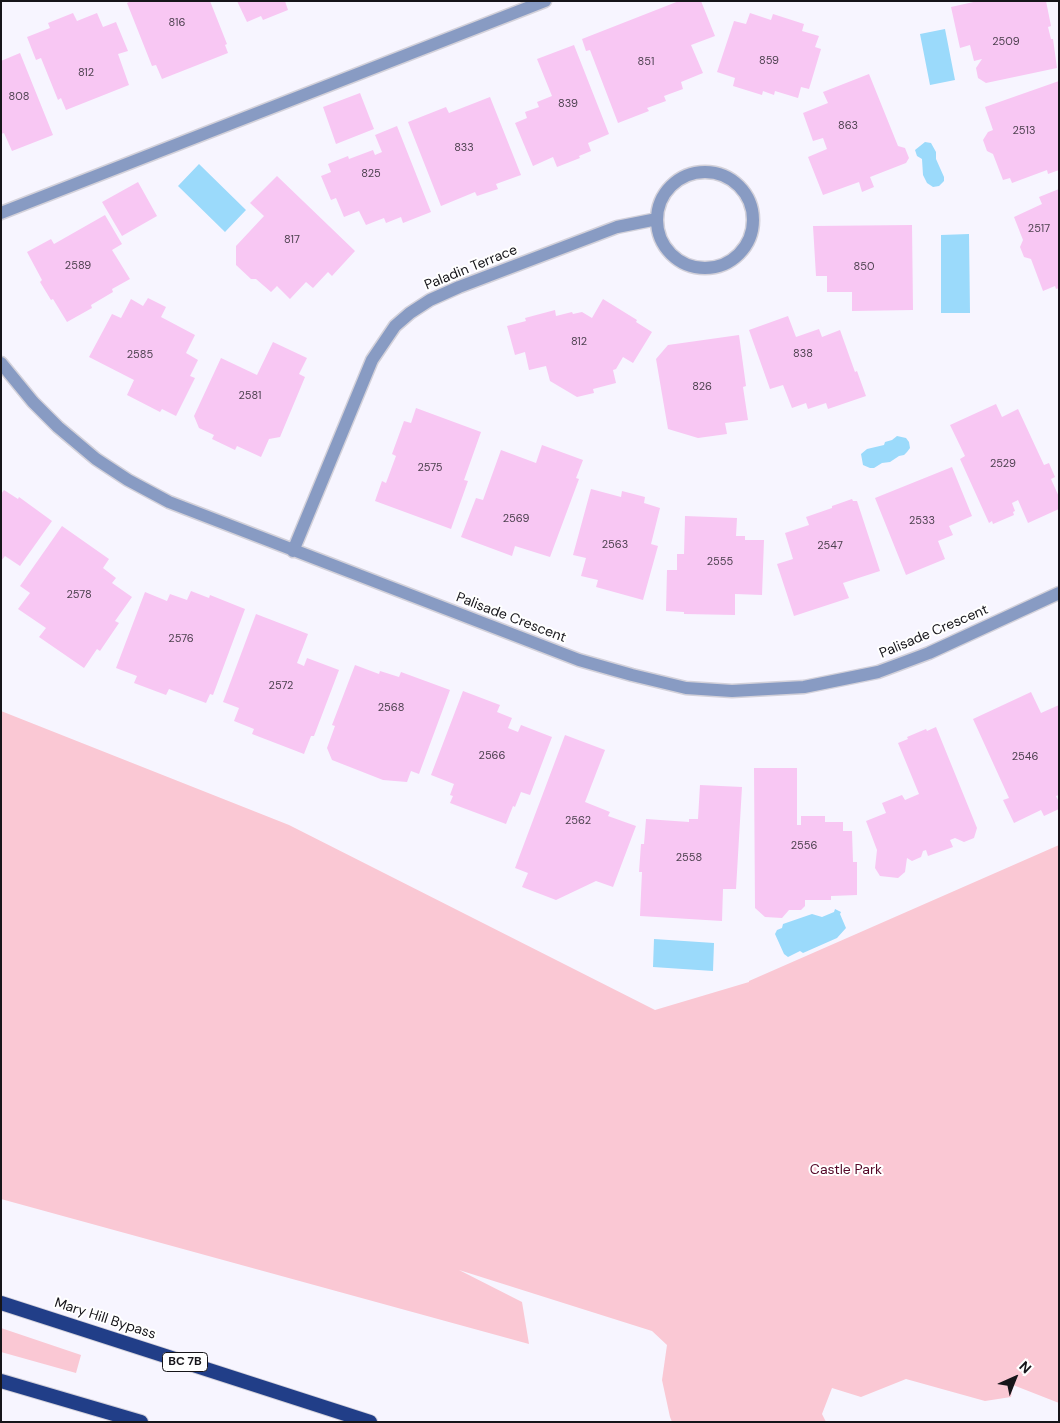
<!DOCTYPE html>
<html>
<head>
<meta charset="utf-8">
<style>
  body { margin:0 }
  #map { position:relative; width:1060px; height:1423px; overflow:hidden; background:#f7f5ff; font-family:"DM Sans",sans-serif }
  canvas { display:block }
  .frame { position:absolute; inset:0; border:2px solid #16151a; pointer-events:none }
  .north { position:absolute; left:990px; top:1353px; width:50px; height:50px; -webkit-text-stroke:4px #fff; paint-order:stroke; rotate:44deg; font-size:14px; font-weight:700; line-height:20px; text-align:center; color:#16151a }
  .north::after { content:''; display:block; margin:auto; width:18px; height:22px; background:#16151a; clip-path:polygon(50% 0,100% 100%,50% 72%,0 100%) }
</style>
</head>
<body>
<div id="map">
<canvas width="1060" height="1423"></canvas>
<div class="frame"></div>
<div class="north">N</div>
</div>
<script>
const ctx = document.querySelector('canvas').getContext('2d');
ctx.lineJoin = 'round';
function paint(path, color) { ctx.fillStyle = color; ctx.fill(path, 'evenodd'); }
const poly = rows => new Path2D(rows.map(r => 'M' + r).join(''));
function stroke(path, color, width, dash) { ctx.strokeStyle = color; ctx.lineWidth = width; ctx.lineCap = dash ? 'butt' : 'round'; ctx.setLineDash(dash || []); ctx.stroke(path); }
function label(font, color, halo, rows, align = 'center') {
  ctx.font = font + ' "DM Sans",sans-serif'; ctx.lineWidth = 4; ctx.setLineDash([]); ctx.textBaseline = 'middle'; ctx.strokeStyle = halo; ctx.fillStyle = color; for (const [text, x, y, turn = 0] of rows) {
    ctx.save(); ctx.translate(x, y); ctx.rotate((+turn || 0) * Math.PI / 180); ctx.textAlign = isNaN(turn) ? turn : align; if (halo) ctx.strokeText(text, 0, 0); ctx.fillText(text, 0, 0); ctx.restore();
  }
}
paint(poly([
  [1,711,289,825,655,1010,749,982,749,981,1059,845,1059,1403,1013,1385,1011,1397,985,1401,906,1379,861,1397,832,1388,822,1414,826,1422,672,1422,670,1417,662,1380,667,1345,652,1331,459,1270,522,1302,529,1344,1,1199],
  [1,1328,81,1355,76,1373,1,1352]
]), '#fac8d4');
paint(poly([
  [945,29,955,80,930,85,920,34],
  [925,142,931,143,936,152,936,159,944,177,944,181,939,186,933,187,927,183,923,175,922,159,917,156,915,150],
  [199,164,246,210,225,232,178,186],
  [969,234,970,313,941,313,941,235],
  [897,436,906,438,909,442,910,448,907,452,904,455,899,456,890,462,882,463,874,468,870,468,863,465,861,454,867,449,884,445,885,442,892,440],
  [835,909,841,912,840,914,846,928,837,938,803,953,800,951,788,957,784,954,775,934,777,930,782,928,783,924,812,914,822,917,834,912],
  [654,939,714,943,713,971,653,967]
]), '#9bdafb');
paint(poly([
  [131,1,210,1,227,44,225,45,228,53,162,79,156,65,152,66,127,3],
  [237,1,285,1,288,10,263,20,261,16,247,22],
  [679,1,701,1,715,36,691,45,703,73,681,82,683,89,664,96,666,101,647,108,649,111,618,123,590,50,586,51,582,39],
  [978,1,1046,1,1051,26,1048,27,1051,39,1053,39,1057,68,986,83,978,78,976,68,982,59,974,61,970,45,960,48,951,7],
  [73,13,77,21,97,13,103,27,116,22,128,51,118,54,129,85,66,110,61,98,58,100,41,58,36,60,27,37,50,28,48,23],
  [750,13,771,20,773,14,804,24,802,31,819,36,815,47,821,49,809,89,801,87,798,98,775,91,774,95,763,91,762,95,733,86,735,78,717,72,734,21,746,24],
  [574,45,609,134,588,143,591,151,579,156,580,158,557,167,553,157,533,166,515,123,527,118,525,112,539,107,537,102,552,96,537,59],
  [20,53,53,135,12,151,4,133,1,134,1,61],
  [869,74,898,146,905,148,909,158,906,163,870,177,874,187,862,192,859,182,823,195,808,157,827,149,823,138,813,141,803,113,828,103,823,92],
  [1059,81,1059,170,1048,174,1047,170,1012,183,1010,178,1003,180,993,154,987,151,983,140,988,132,993,130,985,107],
  [360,93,374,129,336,144,323,107],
  [490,97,521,175,496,184,498,189,477,196,475,192,441,206,408,122,446,107,449,113],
  [397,126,431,212,403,223,401,217,386,223,384,218,366,225,359,211,344,217,336,198,331,200,321,176,331,172,328,164,348,156,349,159,373,150,375,155,382,152,375,135],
  [277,176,355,251,332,276,328,272,313,288,306,282,290,299,277,286,271,292,256,279,251,279,236,265,236,246,264,216,250,203],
  [138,182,157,216,122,236,102,202],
  [1059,189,1059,288,1056,289,1055,286,1043,291,1031,259,1024,257,1020,247,1023,240,1014,217,1042,204,1039,197],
  [105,215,122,244,112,250,130,279,112,289,113,292,91,305,92,308,67,322,53,299,51,300,40,282,42,280,27,252,51,239,54,244],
  [912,225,913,310,852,311,852,292,827,292,827,276,816,276,813,226],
  [148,298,166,307,161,317,195,335,186,353,198,360,190,376,195,378,176,416,162,409,160,412,127,395,134,380,89,357,112,314,121,318,131,299,143,306],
  [603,299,637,320,636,322,652,332,633,363,623,357,616,369,613,370,616,383,593,389,594,393,577,397,550,381,546,366,529,370,525,352,515,355,507,326,526,321,525,318,555,310,556,316,572,312,573,314,582,312,592,318],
  [788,316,796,337,819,329,822,337,840,330,855,372,857,371,866,396,828,409,826,403,808,409,806,403,792,408,783,385,770,389,749,330],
  [739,335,746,386,743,387,748,420,725,423,727,434,698,438,668,429,656,359,668,345],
  [273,342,307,358,299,374,305,377,280,437,269,439,261,457,237,446,235,450,212,439,214,435,199,428,194,416,221,358,257,375],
  [996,404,1002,417,1018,409,1044,465,1049,463,1055,477,1051,479,1059,497,1059,509,1028,523,1018,500,1012,503,1015,511,1013,512,1014,515,993,524,992,521,989,523,960,459,965,456,950,425],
  [416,408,481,432,464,480,468,481,451,529,375,501,382,481,386,483,396,456,392,454,404,421,411,423],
  [542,445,583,460,576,478,579,479,550,557,515,546,512,556,461,537,476,498,483,500,501,450,536,463],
  [952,467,972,516,949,526,953,535,938,541,945,559,906,575,875,498],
  [591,489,621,497,622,491,645,497,644,503,660,508,651,544,658,546,643,600,596,587,598,580,581,576,586,558,573,555],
  [4,490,18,499,19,497,52,521,20,566,5,556,1,561,1,494],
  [852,499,853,501,857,501,880,571,843,583,849,598,794,616,777,564,793,559,785,533,809,525,806,517,832,508,832,506],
  [685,516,737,518,736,536,745,536,745,540,764,540,762,595,735,594,735,615,684,614,684,612,666,611,667,570,677,570,677,554,684,554],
  [62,526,109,559,103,568,116,578,112,583,132,597,115,621,119,623,100,651,97,649,84,668,39,637,46,628,18,609,30,593,20,586],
  [191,591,209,598,210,595,245,609,213,695,210,694,206,703,169,689,166,695,134,683,137,676,116,668,145,592,167,601,170,594,187,600],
  [256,614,308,634,297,663,304,666,307,658,339,670,314,736,311,736,304,754,252,734,254,729,234,721,239,708,223,702],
  [355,665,379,674,380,671,399,677,401,672,450,690,419,774,411,771,407,782,383,780,332,760,327,748,335,726,332,725],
  [463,691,500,705,497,712,512,718,508,728,518,732,521,725,552,737,530,795,521,792,515,807,513,806,506,824,450,803,453,796,450,795,454,784,431,775],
  [1031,692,1041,713,1059,705,1059,795,1056,796,1059,802,1059,809,1044,816,1041,810,1014,823,1003,800,1009,798,973,719],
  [936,727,977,828,974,838,964,842,955,838,950,840,953,847,928,856,926,850,923,851,921,857,912,861,907,858,905,872,898,878,880,876,875,868,877,850,866,821,886,813,882,803,902,795,905,800,919,794,898,743,908,739,907,737,926,729,927,731],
  [565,735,605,750,585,802,610,812,608,816,636,826,613,887,596,881,556,900,522,887,528,873,515,868],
  [754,768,797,768,797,825,801,825,801,816,825,816,825,822,843,822,843,831,852,831,853,862,857,862,857,895,831,896,831,900,805,900,805,906,801,910,789,910,782,918,765,917,755,908],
  [700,785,742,787,736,889,723,889,722,921,640,916,642,872,639,872,641,844,644,844,646,819,689,822,689,819,698,819]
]), '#f8c7f3');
const service = poly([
  [1,213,545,1]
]);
const minor = poly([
  '657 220a48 48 0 1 1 96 0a48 48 0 1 1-96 0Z',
  [1,363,33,402,58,427,96,459,128,480,169,502,579,660,632,675,686,688,732,691,804,687,878,672,929,653,1059,593],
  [293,551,372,360,395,326,410,313,430,300,459,287,617,227,657,219]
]);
const trunk = poly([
  [1,1303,370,1422],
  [1,1381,141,1422]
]);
stroke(service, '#d3d1da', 15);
stroke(minor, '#d3d1da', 15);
stroke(trunk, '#d3d1da', 16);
stroke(service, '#889bc3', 12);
stroke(minor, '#889bc3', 12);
stroke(trunk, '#213e88', 14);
label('11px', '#4e4250', null, [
  ["816",177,23],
  ["2509",1006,42],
  ["859",769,61],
  ["851",646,62],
  ["812",86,73],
  ["808",19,97],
  ["839",568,104],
  ["863",848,126],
  ["2513",1024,131],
  ["833",464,148],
  ["825",371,174],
  ["2517",1039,229],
  ["817",292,240],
  ["2589",78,266],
  ["850",864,267],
  ["812",579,342],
  ["838",803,354],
  ["2585",140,355],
  ["826",702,387],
  ["2581",250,396],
  ["2529",1003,464],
  ["2575",430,468],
  ["2569",516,519],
  ["2533",922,521],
  ["2563",615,545],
  ["2547",830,546],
  ["2555",720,562],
  ["2578",79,595],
  ["2576",181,639],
  ["2572",281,686],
  ["2568",391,708],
  ["2566",492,756],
  ["2546",1025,757],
  ["2562",578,821],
  ["2556",804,846],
  ["2558",689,858]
]);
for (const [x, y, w] of [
  [185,1362,45]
]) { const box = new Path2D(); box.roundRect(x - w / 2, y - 9.5, w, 19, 4); ctx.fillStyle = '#fff'; ctx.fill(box); stroke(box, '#16151a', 1); }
label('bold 12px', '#16151a', null, [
  ["BC 7B",185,1362]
]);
label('14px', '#16151a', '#fff', [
  ["Paladin Terrace",471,268,-22],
  ["Palisade Crescent",511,618,21],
  ["Palisade Crescent",934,632,-23],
  ["Mary Hill Bypass",105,1319,18]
]);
label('14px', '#540828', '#fff', [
  ["Castle Park",846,1170]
]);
</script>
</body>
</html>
